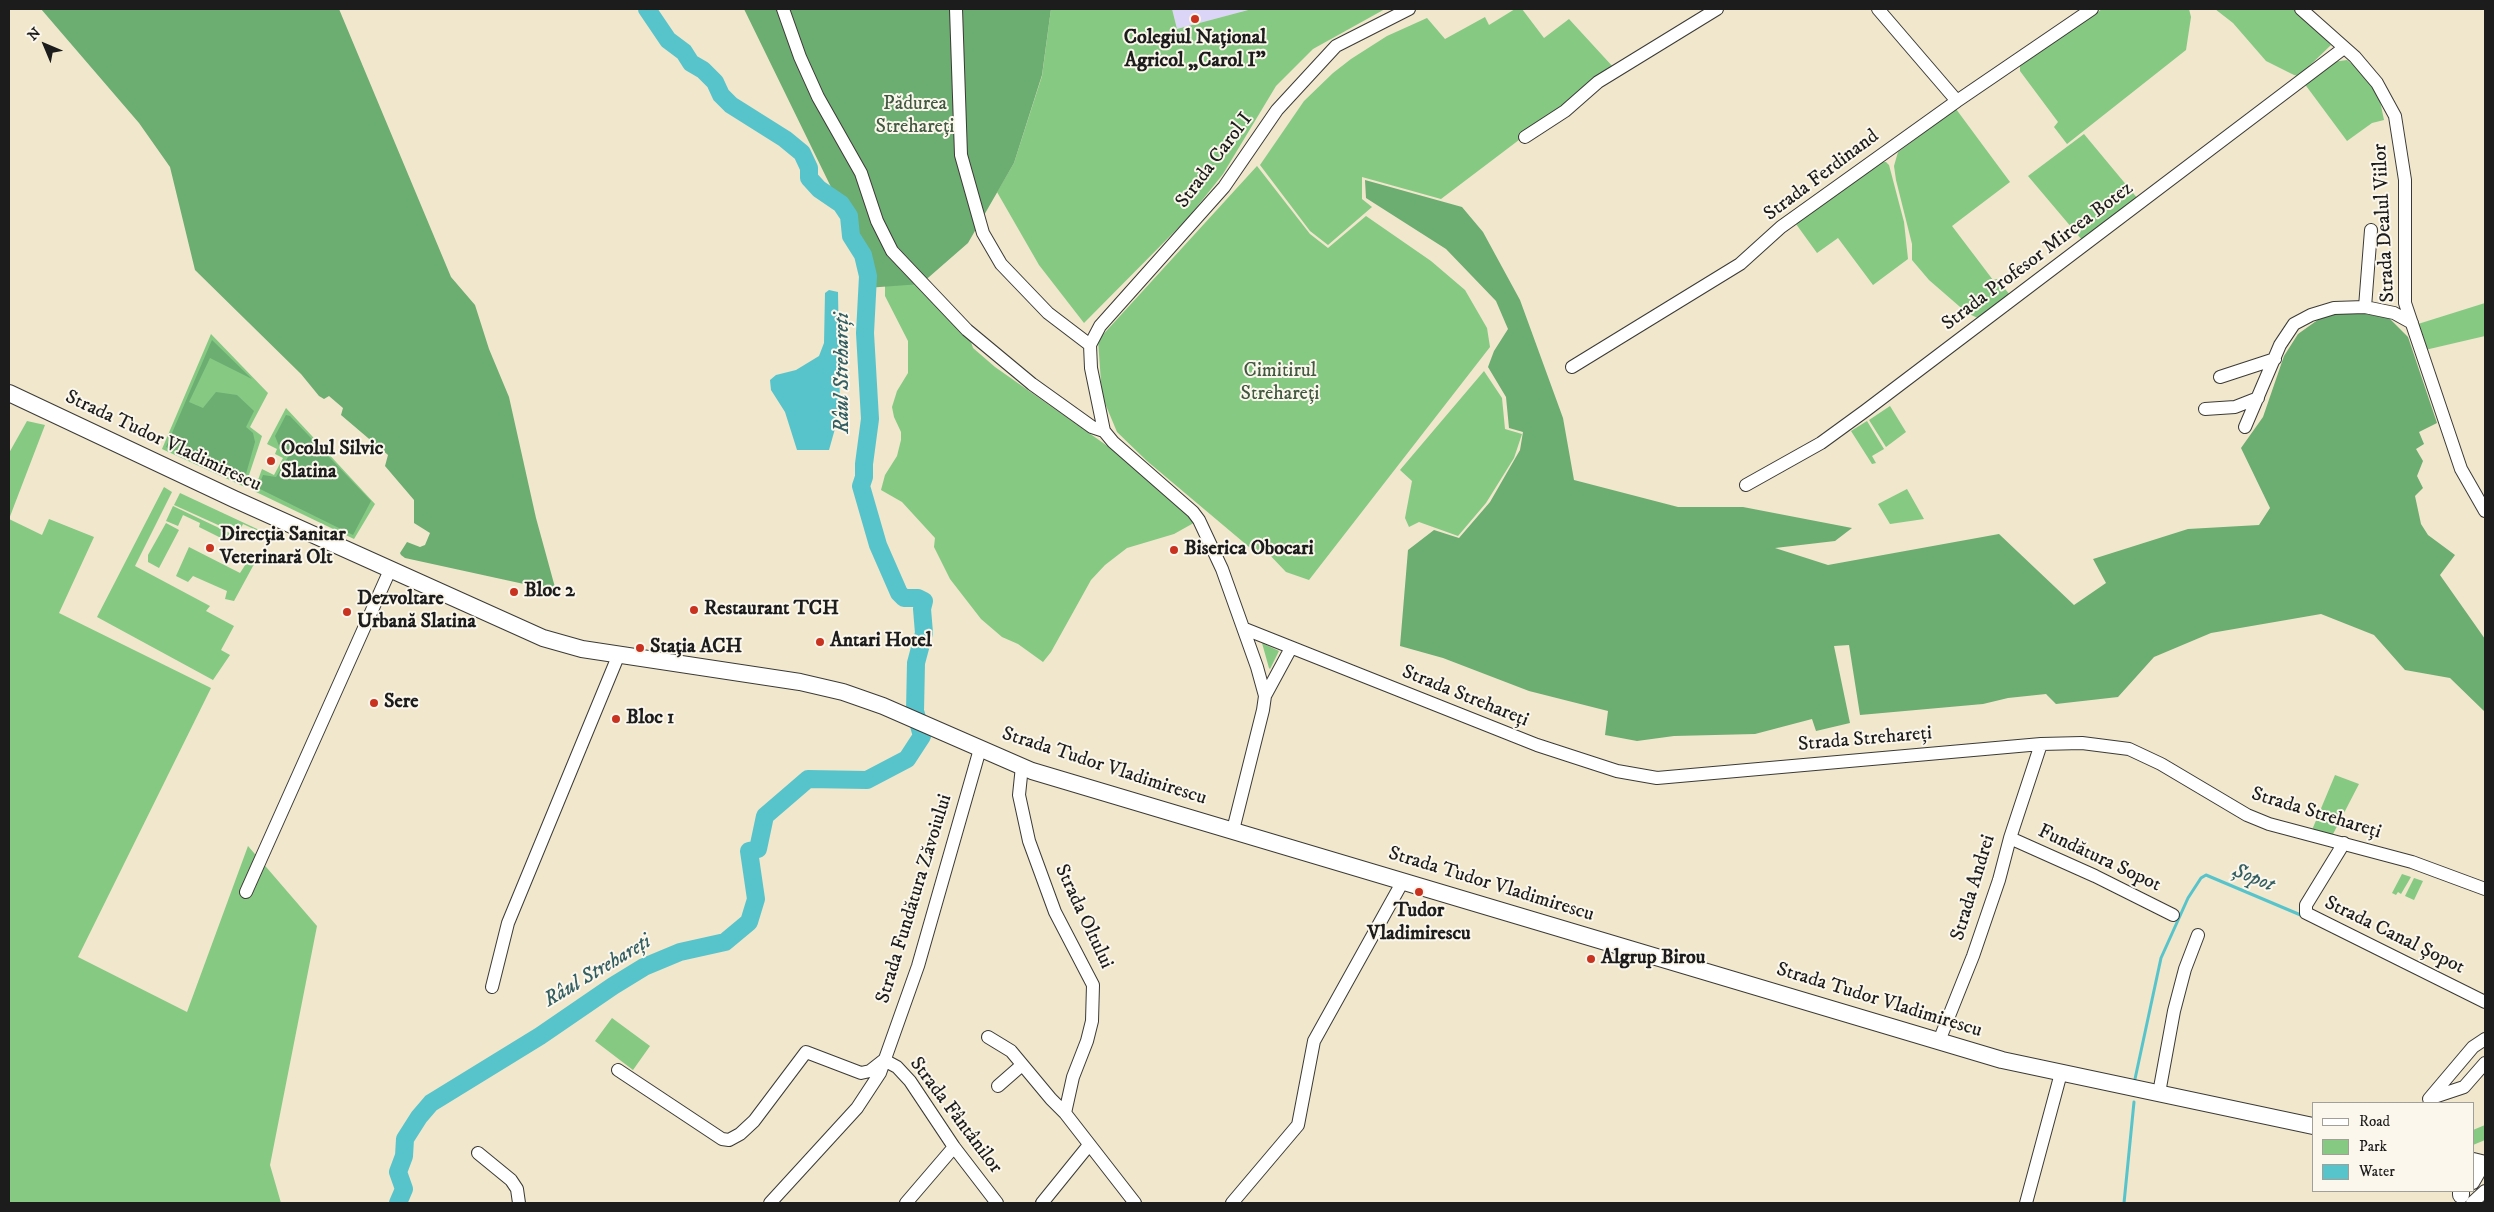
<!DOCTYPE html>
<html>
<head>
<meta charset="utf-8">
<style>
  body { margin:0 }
  #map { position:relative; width:2494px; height:1212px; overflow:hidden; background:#f0e7cc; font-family:"IM FELL DW Pica",serif }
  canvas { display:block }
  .frame { position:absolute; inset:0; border:10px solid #1c1c1c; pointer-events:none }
  .legend { position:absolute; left:2312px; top:1102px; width:162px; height:90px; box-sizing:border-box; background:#fbf7ec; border:1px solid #a29f99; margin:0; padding:6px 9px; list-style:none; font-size:15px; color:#1c1c1c }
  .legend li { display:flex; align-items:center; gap:10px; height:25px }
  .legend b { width:25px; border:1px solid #a29f99 }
  .north { position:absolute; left:20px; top:20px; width:50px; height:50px; -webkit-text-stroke:4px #fbf7ec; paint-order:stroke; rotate:315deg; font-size:14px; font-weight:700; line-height:20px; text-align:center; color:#1c1c1c }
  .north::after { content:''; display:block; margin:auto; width:18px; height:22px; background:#1c1c1c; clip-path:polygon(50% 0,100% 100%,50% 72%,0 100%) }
</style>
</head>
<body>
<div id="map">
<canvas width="2494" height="1212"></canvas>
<div class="frame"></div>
<ul class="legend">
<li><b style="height:6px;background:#fff"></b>Road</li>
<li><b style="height:14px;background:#85c983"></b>Park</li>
<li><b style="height:14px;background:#57c4cb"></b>Water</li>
</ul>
<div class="north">N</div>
</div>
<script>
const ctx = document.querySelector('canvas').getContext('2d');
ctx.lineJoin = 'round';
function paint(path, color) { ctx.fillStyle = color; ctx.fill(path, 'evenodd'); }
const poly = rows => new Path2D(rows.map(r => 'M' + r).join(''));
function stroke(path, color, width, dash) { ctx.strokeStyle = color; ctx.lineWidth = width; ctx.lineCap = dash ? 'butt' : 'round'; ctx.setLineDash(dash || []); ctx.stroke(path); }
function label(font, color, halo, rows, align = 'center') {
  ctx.font = font + ' "IM FELL DW Pica",serif'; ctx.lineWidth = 4; ctx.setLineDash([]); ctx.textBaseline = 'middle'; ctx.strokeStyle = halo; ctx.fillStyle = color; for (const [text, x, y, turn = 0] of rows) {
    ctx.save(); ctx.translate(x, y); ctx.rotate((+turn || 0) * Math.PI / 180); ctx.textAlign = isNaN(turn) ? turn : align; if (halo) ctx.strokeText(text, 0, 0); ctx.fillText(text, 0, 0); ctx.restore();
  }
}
paint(poly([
  [1172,9,1252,9,1177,29]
]), '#dbd6f7');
paint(poly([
  [1051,9,1172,9,1177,29,1252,9,1385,9,1313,49,1276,86,1223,174,1188,218,1084,323,1039,265,997,192,1014,163,1042,76],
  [1515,9,1522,9,1544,38,1569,19,1614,68,1441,199,1362,177,1362,199,1372,207,1328,245,1310,231,1260,165,1304,101,1333,73,1351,59,1387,36,1427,18,1445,39,1485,17,1489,25],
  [2102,9,2189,9,2191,17,2186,50,2067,144,2054,127,2058,122,2020,71,2020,66],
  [2215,9,2295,9,2331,45,2299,76,2294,75,2266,61,2233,23],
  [2347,60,2361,71,2379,96,2384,120,2372,123,2347,141,2304,83,2333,62],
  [1956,109,2010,182,1952,226,1993,280,1997,279,2010,295,1980,319,1967,313,1929,280,1912,260,1912,244,1896,180,1894,166,1898,152],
  [2084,134,2138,199,2083,241,2028,176],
  [1880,162,1886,162,1889,165,1904,222,1908,259,1873,285,1838,238,1817,253,1796,224],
  [1257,166,1310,234,1328,248,1366,216,1431,261,1465,290,1487,328,1490,347,1309,580,1286,572,1265,550,1255,552,1147,461,1117,432,1102,396,1098,340],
  [899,274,925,286,967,330,973,348,995,367,1153,478,1199,520,1174,534,1127,548,1105,565,1091,580,1051,652,1043,662,1018,644,1002,637,981,619,950,579,934,547,935,538,902,502,881,490,885,475,897,456,901,440,901,432,894,417,892,407,897,391,908,373,908,341,885,296,885,286],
  [2485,303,2485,336,2425,350,2418,324],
  [211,334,268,393,250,427,262,436,245,487,162,449],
  [1484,371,1502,398,1505,429,1522,434,1514,458,1486,503,1458,536,1419,522,1409,527,1405,518,1412,481,1400,470],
  [1890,406,1906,432,1886,447,1869,420],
  [286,408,375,504,354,539,254,491,262,469,274,475,283,458,275,454,277,449,267,444],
  [27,421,45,425,9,519,42,535,49,519,94,537,59,613,211,688,78,957,187,1012,248,846,317,926,270,1165,281,1203,9,1203,9,453],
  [1867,421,1884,449,1872,456,1876,463,1872,464,1851,431],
  [164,487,172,492,135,566,210,606,206,611,234,626,221,650,230,655,213,680,97,617],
  [1907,489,1924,519,1890,524,1878,504],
  [180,493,270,535,269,536,243,524,238,534,174,505],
  [173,506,238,537,237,540,231,538,229,542,199,527,200,523,183,515,178,526,166,521],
  [166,523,179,530,159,568,148,562,148,555],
  [189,547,240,573,253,553,259,555,234,601,225,599,227,591,193,576,188,582,176,576],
  [1262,643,1279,651,1270,669,1269,668],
  [2335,775,2359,784,2332,836,2312,830],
  [2402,874,2411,877,2401,894,2398,892,2396,895,2392,893],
  [2414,878,2423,881,2414,900,2405,896],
  [612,1018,650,1046,633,1070,595,1041],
  [2485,1125,2485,1140,2473,1145,2473,1130]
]), '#85c983');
paint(poly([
  [41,9,339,9,451,277,475,305,489,349,509,397,536,518,556,591,405,558,401,555,400,553,407,542,420,547,425,545,430,533,414,523,414,500,385,466,388,455,341,415,343,408,329,396,324,399,319,396,301,374,195,270,170,167,139,123],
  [744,9,1051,9,1042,75,1014,163,968,243,921,284,866,288,851,228],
  [1365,180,1462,207,1483,232,1520,300,1563,418,1574,480,1678,507,1743,507,1852,528,1835,541,1775,548,1828,565,1999,534,2074,605,2106,583,2093,559,2188,529,2259,525,2270,508,2241,448,2263,417,2284,356,2298,334,2319,319,2340,312,2360,313,2389,318,2408,337,2437,423,2419,432,2424,444,2416,449,2423,461,2417,476,2423,488,2415,496,2421,524,2428,535,2455,555,2440,575,2485,639,2485,712,2450,678,2405,670,2374,635,2321,614,2211,633,2154,657,2118,697,2056,704,2046,694,2008,698,1983,704,1860,715,1849,645,1834,646,1850,723,1816,731,1812,719,1755,734,1674,736,1637,741,1605,735,1608,711,1529,691,1443,658,1400,646,1408,550,1434,530,1459,538,1490,502,1520,450,1523,432,1509,428,1506,397,1488,367,1494,351,1508,329,1496,301,1446,249,1366,198],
  [212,340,252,379,210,358,189,402,203,408,216,392,237,395,254,411,246,427,253,433,255,442,244,481,166,447],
  [286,415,290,416,371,501,353,535,258,488,263,475,276,477,288,457,279,446,275,436]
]), '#6cad71');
paint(poly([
  [829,290,838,292,840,411,829,450,797,450,785,412,771,390,770,380,776,375,796,370,819,356,824,343,825,293]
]), '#57c4cb');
stroke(poly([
  [2135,1079,2161,958,2188,898,2201,878,2206,875,2303,916],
  [2124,1203,2134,1102]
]), '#57c4cb', 3);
stroke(poly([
  [398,1203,404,1189,398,1172,404,1156,405,1139,419,1117,431,1103,540,1036,613,986,644,967,680,952,725,942,749,922,756,899,749,851,758,849,765,816,808,779,867,780,907,759,922,736,915,711,916,663,924,633,922,609,924,601,918,598,904,598,899,593,878,545,861,486,864,477,864,464,870,419,865,333,868,276,863,255,851,236,849,216,841,204,819,189,809,178,809,168,802,153,785,139,731,105,721,95,715,82,703,70,691,63,684,52,668,40,647,9]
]), '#57c4cb', 18);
const minor = poly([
  [783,9,800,57,818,97,861,173,877,221,892,251,967,330,1032,384,1092,427,1104,431],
  [956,9,961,155,983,233,1001,264,1048,313,1090,345],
  [1878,9,1957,101],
  [2301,9,2355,57,2377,83,2395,116,2405,180,2405,303,2461,469,2485,511],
  [1525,137,1565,111,1598,82,1717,9],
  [2365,307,2371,230],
  [1572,367,1740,264,1781,227,1957,101,2092,9],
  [2220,377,2275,359],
  [2205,409,2235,407,2258,398],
  [2245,427,2280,345,2294,324,2311,315,2334,308,2365,307,2394,313,2412,323],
  [1746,485,1821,443,1865,411,2344,48],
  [1245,629,1537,745,1617,771,1657,778,2041,744,2082,743,2129,749,2161,764,2247,815,2269,824,2412,862,2485,889],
  [1265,696,1291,648],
  [1022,766,1019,795,1029,841,1055,912,1093,985,1092,1021,1087,1041,1073,1077,1065,1113,1135,1203],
  [1233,830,1263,710,1265,696,1257,667,1222,569,1199,520,1193,512,1113,442,1104,431,1091,368,1090,345,1100,326,1224,187,1277,110,1336,46,1409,9],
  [2010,838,2095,876,2173,915],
  [2344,843,2306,905,2306,913,2485,1002],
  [246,892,390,570],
  [492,987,508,923,619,654],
  [988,1037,1011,1051,1051,1099,1065,1113],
  [1939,1041,1973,956,1999,880,2010,838,2041,744],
  [884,1060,897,1067,910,1081,954,1147,997,1203],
  [618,1070,722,1139,729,1140,740,1134,754,1121,806,1052,861,1073,870,1071,884,1060],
  [998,1086,1022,1065],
  [2159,1093,2174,1011,2185,969,2198,935],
  [2431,1098,2464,1087,2485,1063],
  [2429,1099,2473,1047,2485,1039],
  [478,1153,511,1180,517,1189,519,1203],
  [2473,1183,2484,1164],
  [770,1203,857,1108,880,1073,918,966,980,749],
  [906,1203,954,1147],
  [1042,1203,1089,1145],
  [1232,1203,1298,1125,1314,1041,1403,881],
  [2026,1203,2061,1073],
  [2472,1203,2485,1191]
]);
const major = poly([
  [9,393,234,499,543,638,582,649,800,682,843,692,883,706,1032,771,2002,1060,2313,1126],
  [2473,1161,2485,1164],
  [2461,1195,2461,1191]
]);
stroke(minor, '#3c3a36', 14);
stroke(major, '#3c3a36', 18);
stroke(minor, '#fff', 12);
stroke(major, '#fff', 16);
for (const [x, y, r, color] of [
  [1195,19,5,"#c8321e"],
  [271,461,5,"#c8321e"],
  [210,548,5,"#c8321e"],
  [1174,550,5,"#c8321e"],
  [514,592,5,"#c8321e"],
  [694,610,5,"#c8321e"],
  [347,612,5,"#c8321e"],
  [820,642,5,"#c8321e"],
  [640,648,5,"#c8321e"],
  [374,703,5,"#c8321e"],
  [616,719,5,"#c8321e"],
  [1419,892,5,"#c8321e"],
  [1591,959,5,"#c8321e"]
]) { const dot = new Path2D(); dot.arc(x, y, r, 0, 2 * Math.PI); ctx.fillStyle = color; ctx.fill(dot); stroke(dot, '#fbf7ec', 2); }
label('bold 20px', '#1c1c1c', '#fbf7ec', [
  ["Colegiul Național",1195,39,"center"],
  ["Agricol „Carol I”",1195,62,"center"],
  ["Ocolul Silvic",281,450],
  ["Slatina",281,473],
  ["Direcția Sanitar",220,536],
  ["Veterinară Olt",220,559],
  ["Biserica Obocari",1184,550],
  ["Bloc 2",524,592],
  ["Dezvoltare",357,600],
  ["Urbană Slatina",357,623],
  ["Restaurant TCH",704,610],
  ["Antari Hotel",830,642],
  ["Stația ACH",650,648],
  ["Sere",384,703],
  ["Bloc 1",626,719],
  ["Tudor",1419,912,"center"],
  ["Vladimirescu",1419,935,"center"],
  ["Algrup Birou",1601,959]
], 'left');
label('20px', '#415940', '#fbf7ec', [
  ["Pădurea",915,105],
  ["Strehareți",915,128],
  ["Cimitirul",1280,372],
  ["Strehareți",1280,395]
]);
label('20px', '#1c1c1c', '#fbf7ec', [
  ["Strada Carol I",1215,161,-53],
  ["Strada Ferdinand",1822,176,-37],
  ["Strada Dealul Viilor",2385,223,-93],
  ["Strada Profesor Mircea Botez",2038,257,-37],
  ["Strada Tudor Vladimirescu",163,442,25],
  ["Strada Strehareți",1465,697,22],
  ["Strada Strehareți",1865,740,-5],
  ["Strada Tudor Vladimirescu",1104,767,18],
  ["Strada Strehareți",2316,814,17],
  ["Fundătura Sopot",2099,859,25],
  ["Strada Tudor Vladimirescu",1491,885,17],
  ["Strada Andrei",1974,888,-73],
  ["Strada Fundătura Zăvoiului",915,899,-73],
  ["Strada Oltului",1083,917,65],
  ["Strada Canal Șopot",2394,936,26],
  ["Strada Tudor Vladimirescu",1879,1001,17],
  ["Strada Fântânilor",955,1116,53]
]);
label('italic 21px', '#345f62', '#fbf7ec', [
  ["Râul Strehareți",844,373,-90],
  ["Șopot",2253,879,22],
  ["Râul Strehareți",598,972,-31]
]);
</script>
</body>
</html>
